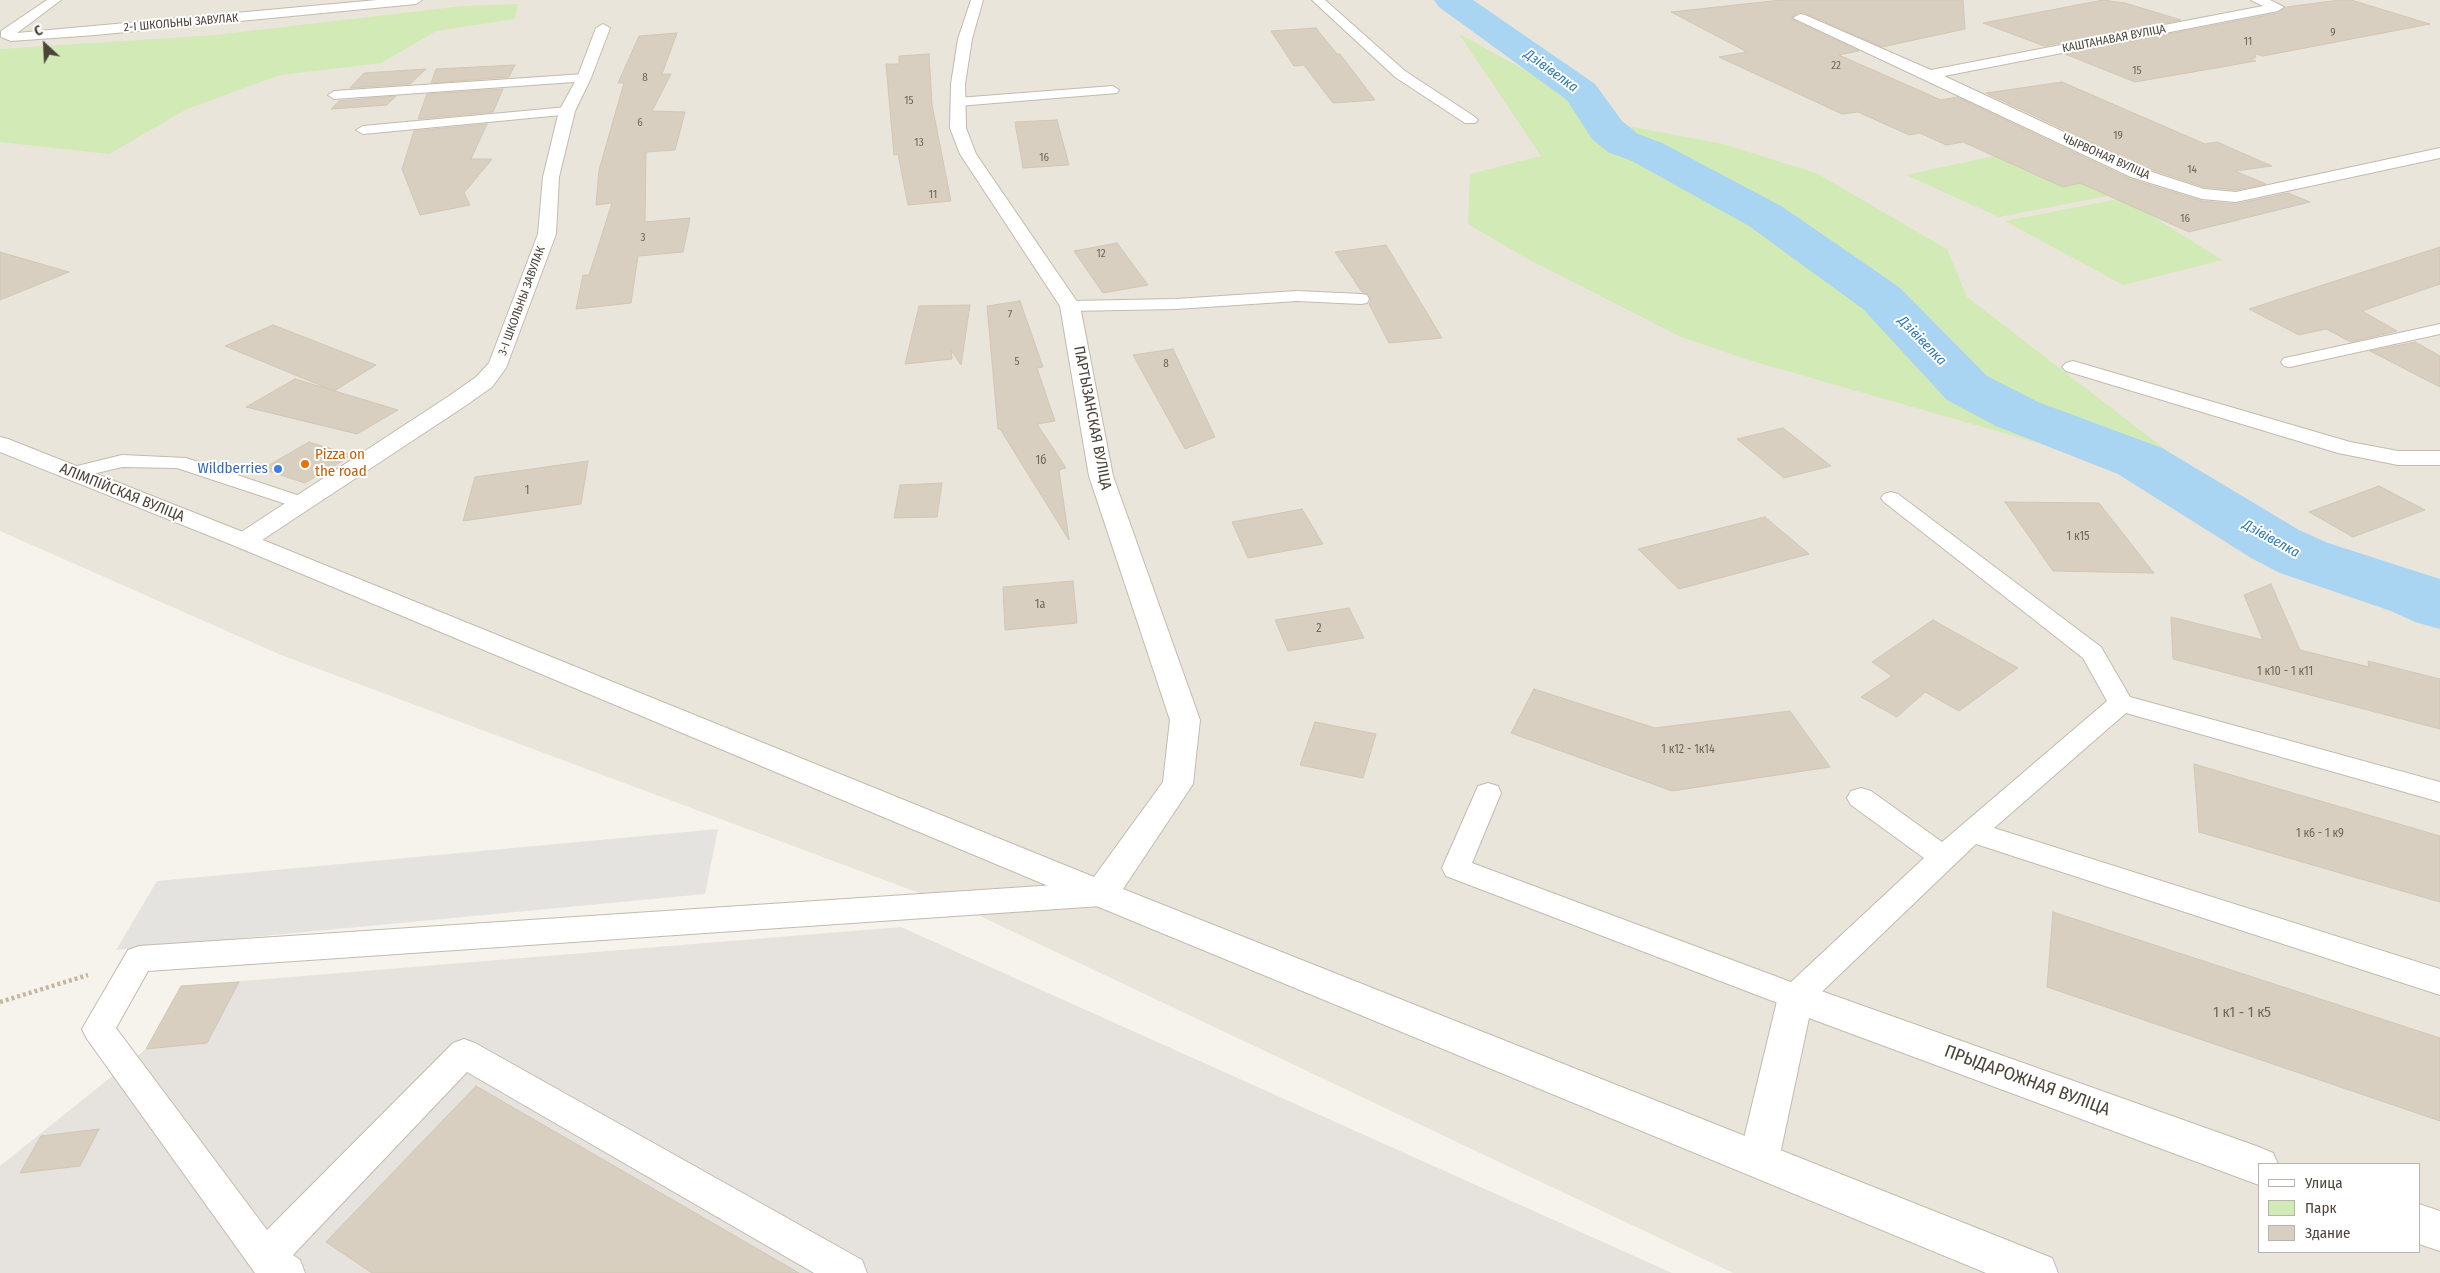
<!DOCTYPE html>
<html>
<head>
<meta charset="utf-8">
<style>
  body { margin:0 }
  #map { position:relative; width:2440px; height:1273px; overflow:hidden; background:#f6f3ec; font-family:"Fira Sans Condensed",sans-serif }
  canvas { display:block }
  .legend { position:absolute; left:2258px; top:1163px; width:162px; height:90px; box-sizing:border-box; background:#fff; border:1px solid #b7b4b0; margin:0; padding:6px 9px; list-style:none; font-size:15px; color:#4b4439 }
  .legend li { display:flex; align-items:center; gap:10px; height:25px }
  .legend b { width:25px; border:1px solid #b7b4b0 }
  .north { position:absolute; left:20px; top:20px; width:50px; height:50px; -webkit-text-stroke:4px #fff; paint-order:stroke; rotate:335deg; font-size:14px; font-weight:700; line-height:20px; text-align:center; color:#4b4439 }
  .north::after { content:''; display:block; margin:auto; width:18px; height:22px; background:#4b4439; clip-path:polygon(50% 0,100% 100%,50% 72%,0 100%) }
</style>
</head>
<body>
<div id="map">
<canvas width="2440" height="1273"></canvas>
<ul class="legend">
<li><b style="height:6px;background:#fff"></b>Улица</li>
<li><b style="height:14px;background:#d2eab5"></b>Парк</li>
<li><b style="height:14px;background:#d8cfc1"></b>Здание</li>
</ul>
<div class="north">С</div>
</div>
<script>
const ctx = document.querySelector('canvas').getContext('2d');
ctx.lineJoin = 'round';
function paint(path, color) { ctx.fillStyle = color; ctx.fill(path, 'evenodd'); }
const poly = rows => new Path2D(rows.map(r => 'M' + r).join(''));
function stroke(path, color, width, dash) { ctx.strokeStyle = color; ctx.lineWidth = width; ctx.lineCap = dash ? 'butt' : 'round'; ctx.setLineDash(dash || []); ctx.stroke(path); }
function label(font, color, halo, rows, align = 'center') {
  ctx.font = font + ' "Fira Sans Condensed",sans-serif'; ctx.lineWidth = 4; ctx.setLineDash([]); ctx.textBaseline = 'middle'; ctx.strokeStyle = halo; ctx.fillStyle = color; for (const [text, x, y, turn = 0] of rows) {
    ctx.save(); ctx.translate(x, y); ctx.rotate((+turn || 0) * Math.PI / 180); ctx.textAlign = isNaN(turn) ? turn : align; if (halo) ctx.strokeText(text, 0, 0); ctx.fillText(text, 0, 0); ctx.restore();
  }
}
paint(poly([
  [0,0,2440,0,2440,1273,1733,1273,978,915,281,655,0,531],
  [2259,1164,2419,1164,2419,1252,2259,1252]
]), '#eae5da');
paint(poly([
  [901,927,1672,1273,0,1273,0,1166,146,1049,181,986]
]), '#e6e2dd');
paint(poly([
  [518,4,515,19,436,31,381,63,280,75,187,109,109,154,0,142,0,49,215,35,463,6],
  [1459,34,1628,126,1723,144,1816,173,1947,249,1967,297,2227,497,1745,359,1679,336,1526,258,1468,224,1470,174,1541,156],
  [1994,156,2063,187,2124,174,2154,187,1999,217,1906,175],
  [2160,191,2240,221,2224,224,2181,206,2147,213,2222,260,2123,285,2005,221]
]), '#d2eab5');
paint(poly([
  [718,829,705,894,116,950,157,881]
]), '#e5e3e0');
paint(poly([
  [1434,0,1473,0,1595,84,1622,121,1638,134,1662,143,1781,206,1899,287,1987,376,2038,402,2162,448,2299,530,2328,543,2440,579,2440,629,2415,622,2391,611,2280,573,2251,558,2118,474,1996,426,1947,400,1863,309,1749,226,1632,161,1608,152,1592,139,1567,100,1439,7,1434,0]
]), '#a9d4f2');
const building = poly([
  [1781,0,1963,0,1965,29,1882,47,1805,13,1799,12,1791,19,1859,51,1839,55,1941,100,1957,97,2130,179,2202,201,2236,204,2288,193,2310,202,2189,232,2080,183,2063,187,1963,142,1946,145,1920,133,1909,135,1858,112,1842,114,1719,57,1747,52,1671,12,1781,0],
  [2103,0,2125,3,2181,20,2044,46,1983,23,2103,0],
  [2340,0,2351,0,2430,24,2263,56,2256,54,2255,58,2249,59,2256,61,2135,82,2065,54,2278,13,2286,7,2340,0],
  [1316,28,1337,54,1340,54,1375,100,1333,103,1304,65,1294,66,1271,31,1316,28],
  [677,33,662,74,671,74,652,111,685,112,675,150,646,152,645,222,690,218,683,252,638,256,631,303,576,309,583,275,589,275,612,203,596,205,599,170,624,83,618,83,639,36,677,33],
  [929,54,932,105,951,201,908,205,898,154,894,155,886,64,899,64,899,56,929,54],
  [515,65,509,77,431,83,436,69,515,65],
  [426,69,410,84,350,88,364,73,426,69],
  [2062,82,2205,144,2217,142,2272,166,2235,171,2266,184,2236,190,2204,187,2144,167,1986,93,2062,82],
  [503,89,493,112,418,119,427,94,503,89],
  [396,96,387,105,331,109,339,101,396,96],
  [1057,120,1069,165,1023,168,1015,122,1057,120],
  [487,124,471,159,492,159,464,193,470,205,420,215,402,169,414,131,487,124],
  [1117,243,1148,285,1103,293,1074,251,1117,243],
  [1386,245,1442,338,1389,343,1369,304,1371,300,1369,294,1362,292,1335,252,1386,245],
  [2440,247,2440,284,2362,311,2397,331,2351,342,2326,329,2299,335,2249,309,2440,247],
  [0,252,69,272,0,300,0,252],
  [1020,301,1043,367,1037,368,1055,421,1037,424,1066,468,1059,470,1069,540,1000,429,998,429,987,306,1020,301],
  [970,305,961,365,951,350,952,359,905,364,919,306,970,305],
  [273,325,376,365,334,391,225,346,273,325],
  [2415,342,2440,356,2440,387,2370,351,2415,342],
  [1173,349,1215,437,1185,449,1133,355,1173,349],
  [295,379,398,410,357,434,246,407,295,379],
  [1783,428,1831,466,1784,478,1737,439,1783,428],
  [309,442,352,455,305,483,262,469,309,442],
  [588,461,581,504,463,521,475,477,588,461],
  [942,483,937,517,894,518,900,485,942,483],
  [2379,486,2425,510,2353,537,2309,512,2379,486],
  [2005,502,2099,503,2154,573,2053,571,2005,502],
  [1302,509,1323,544,1248,558,1232,522,1302,509],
  [1765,517,1809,554,1679,589,1638,549,1765,517],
  [1073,581,1077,623,1005,630,1003,587,1073,581],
  [2271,584,2300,650,2369,667,2368,661,2440,679,2440,729,2173,659,2171,617,2263,640,2244,595,2271,584],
  [1349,608,1364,638,1288,651,1275,620,1349,608],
  [1933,620,2018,668,1959,711,1925,692,1897,717,1861,697,1892,676,1872,662,1933,620],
  [1534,689,1655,728,1790,711,1830,767,1672,791,1511,733,1534,689],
  [1315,722,1376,734,1363,778,1300,765,1315,722],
  [2194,764,2440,836,2440,902,2199,832,2194,764],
  [2053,912,2440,1038,2440,1121,2047,987,2053,912],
  [239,982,207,1043,146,1049,181,986,239,982],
  [476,1086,799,1273,372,1273,326,1242,476,1086],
  [99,1129,80,1166,20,1173,41,1136,99,1129]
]);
paint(building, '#d8cfc1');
stroke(building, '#d3c7b4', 1);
const service = poly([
  [584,74,588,75,590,78,588,81,334,99,328,95,334,91,584,74],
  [1113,86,1119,90,1117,93,958,106,952,102,958,98,1113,86],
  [567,107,572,108,574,111,572,114,363,134,356,130,363,126,567,107],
  [1297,291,1361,294,1367,295,1369,299,1367,303,1361,304,1297,301,1176,309,1070,311,1064,310,1061,306,1064,302,1070,301,1176,299,1297,291],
  [2440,324,2440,334,2290,367,2284,366,2281,362,2284,358,2290,357,2440,324],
  [122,455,186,458,309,499,313,503,309,507,302,509,295,507,177,468,122,467,72,479,65,477,62,473,65,469,122,455],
  [1891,492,1898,494,2101,647,2130,697,2440,782,2440,802,2126,713,1994,828,2440,969,2440,995,1976,844,1807,1006,1796,1010,1446,876,1442,868,1475,793,1478,786,1488,783,1498,786,1501,793,1472,863,1791,982,1924,858,1851,805,1847,798,1851,791,1861,788,1871,791,1942,842,2107,701,2083,658,1884,502,1881,498,1884,494,1891,492],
  [1101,882,1111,886,1115,894,1111,902,1101,906,148,971,116,1028,267,1230,453,1043,464,1039,475,1043,862,1260,867,1273,814,1273,467,1072,293,1255,300,1260,305,1273,255,1273,87,1039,82,1029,128,950,139,946,1101,882]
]);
const minor = poly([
  [47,0,61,0,17,33,377,0,422,0,416,4,95,35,11,41,1,37,1,31,47,0],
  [1312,0,1325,0,1405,71,1475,117,1478,120,1475,123,1465,123,1395,77,1312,0],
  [2251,0,2270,0,2284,7,2278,11,1944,76,2143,169,2204,189,2236,192,2440,148,2440,158,2236,202,2202,199,2131,177,1793,18,1800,14,1805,15,1931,70,2263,6,2251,0],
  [603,24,610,28,591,78,575,111,559,177,556,234,506,368,492,387,465,406,253,546,244,549,235,546,231,541,235,536,449,396,476,377,489,363,538,234,543,177,559,111,577,78,596,28,603,24],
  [2073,361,2350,442,2398,451,2440,451,2440,465,2398,465,2338,453,2066,371,2062,367,2066,363,2073,361],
  [1796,982,2259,1147,2273,1153,2278,1164,2259,1164,2259,1185,1809,1018,1779,1159,1773,1172,1759,1178,1745,1172,1739,1159,1778,997,1783,986,1796,982],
  [2419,1204,2440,1211,2440,1251,2419,1244,2419,1204]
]);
const tertiary = poly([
  [971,0,983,0,972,39,965,84,966,128,976,154,1080,306,1113,476,1200,720,1193,784,1123,889,2037,1252,2052,1258,2058,1273,1986,1273,1089,903,235,546,0,452,0,437,8,439,253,536,1094,877,1163,782,1170,720,1089,476,1060,306,960,154,950,128,951,84,958,39,971,0]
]);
stroke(service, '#c2bbae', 2);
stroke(minor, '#c2bbae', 2);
stroke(tertiary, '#c2bbae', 2);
stroke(poly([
  [0,1002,88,975]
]), '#c4b79f', 4.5, [3, 3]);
paint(service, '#fff');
paint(minor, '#fff');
paint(tertiary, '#fff');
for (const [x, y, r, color] of [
  [305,464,5,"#e8710a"],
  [278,469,5,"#3f7fe0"]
]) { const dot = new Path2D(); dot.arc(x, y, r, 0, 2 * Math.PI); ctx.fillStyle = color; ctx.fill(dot); stroke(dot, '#fff', 2); }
label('11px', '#6e675b', null, [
  ["9",2333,33],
  ["11",2248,42],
  ["22",1836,66],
  ["15",2137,71],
  ["8",645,78],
  ["15",909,101],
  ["6",640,123],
  ["19",2118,136],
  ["13",919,143],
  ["16",1044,158],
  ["14",2192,170],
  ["11",933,195],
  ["16",2185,219],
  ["3",643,238],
  ["12",1101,254],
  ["7",1010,315],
  ["5",1017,362],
  ["8",1166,364]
]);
label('12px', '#4b4439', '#fff', [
  ["2-І ШКОЛЬНЫ ЗАВУЛАК",181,23,-5],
  ["КАШТАНАВАЯ ВУЛІЦА",2114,39,-11],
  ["ЧЫРВОНАЯ ВУЛІЦА",2106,157,24],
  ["3-І ШКОЛЬНЫ ЗАВУЛАК",522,301,-70]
]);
label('12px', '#6e675b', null, [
  ["1б",1041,461],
  ["1",527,491],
  ["1 к15",2078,537],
  ["1а",1040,605],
  ["2",1319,629],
  ["1 к10 - 1 к11",2285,672],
  ["1 к12 - 1к14",1688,750],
  ["1 к6 - 1 к9",2320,834]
]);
label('italic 14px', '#2e7ab2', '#fff', [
  ["Дзівівелка",1551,71,36],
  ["Дзівівелка",1922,341,46],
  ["Дзівівелка",2271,539,29]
]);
label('15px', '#4b4439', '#fff', [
  ["ПАРТЫЗАНСКАЯ ВУЛІЦА",1092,418,79],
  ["АЛІМПІЙСКАЯ ВУЛІЦА",122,493,22]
]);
label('15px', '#c56008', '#fff', [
  ["Pizza on",315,455],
  ["the road",315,472]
], 'left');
label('15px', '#366cbe', '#fff', [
  ["Wildberries",268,469]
], 'right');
label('15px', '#6e675b', null, [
  ["1 к1 - 1 к5",2242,1013]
]);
label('18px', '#4b4439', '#fff', [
  ["ПРЫДАРОЖНАЯ ВУЛІЦА",2027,1081,20]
]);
</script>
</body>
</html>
